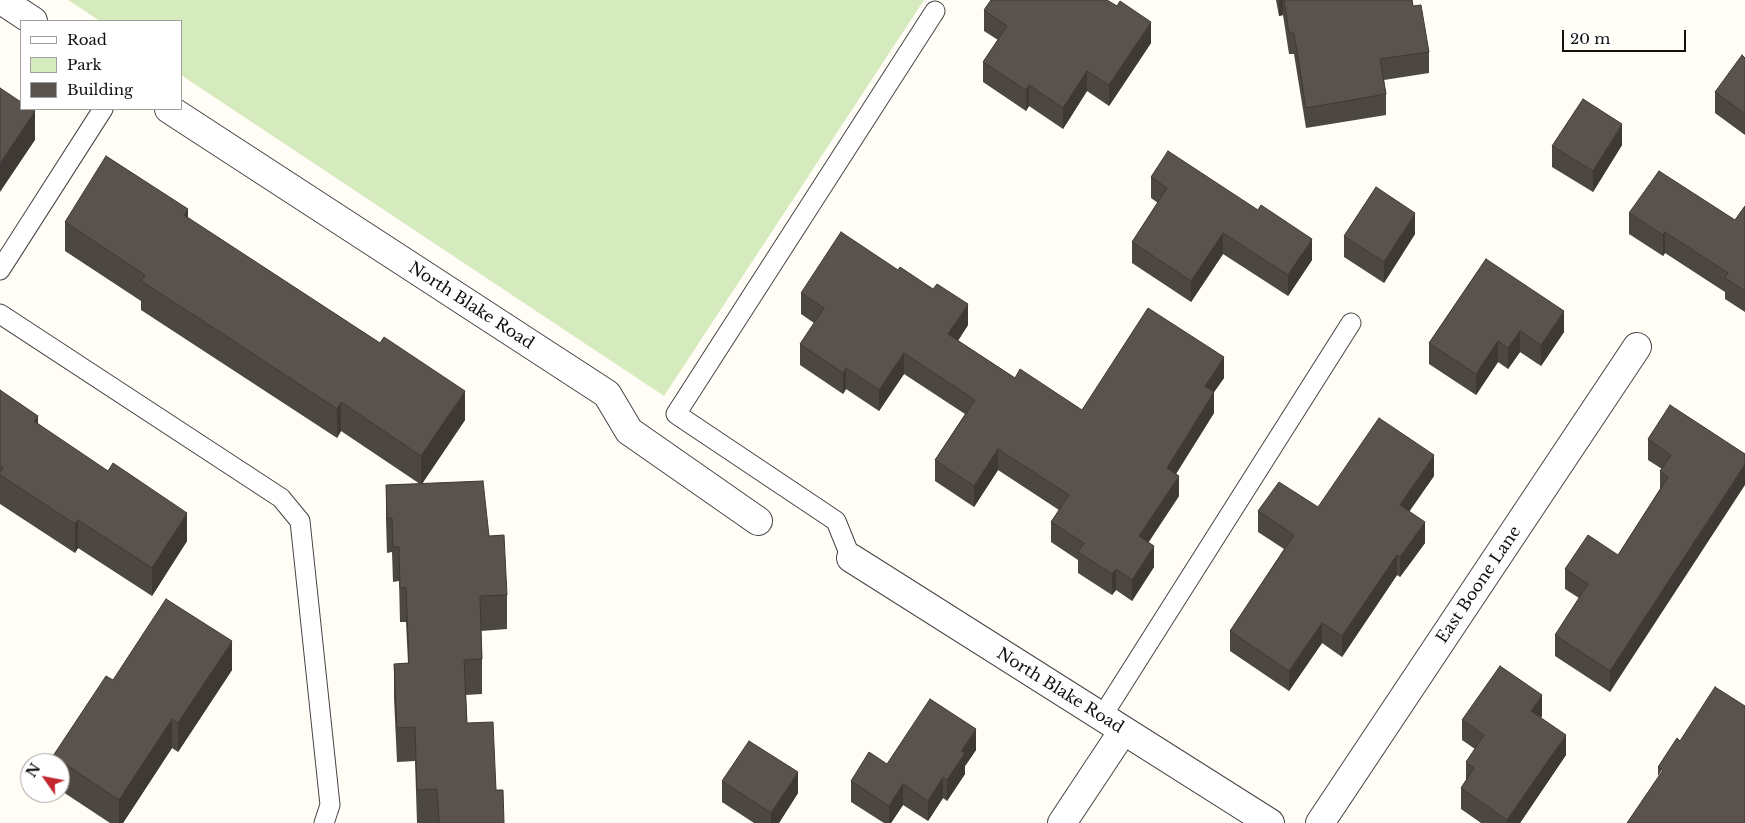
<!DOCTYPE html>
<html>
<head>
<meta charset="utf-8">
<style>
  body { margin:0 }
  #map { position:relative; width:1745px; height:823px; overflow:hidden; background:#fffdf5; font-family:"Libre Baskerville",serif }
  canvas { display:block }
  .legend { position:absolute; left:20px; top:20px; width:162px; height:90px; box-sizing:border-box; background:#fff; border:1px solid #a0a0a0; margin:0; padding:6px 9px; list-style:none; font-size:15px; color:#111 }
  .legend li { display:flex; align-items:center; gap:10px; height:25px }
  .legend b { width:25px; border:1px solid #a0a0a0 }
  .north { position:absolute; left:20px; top:753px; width:50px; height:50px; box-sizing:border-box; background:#fff; border:1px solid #a0a0a0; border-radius:50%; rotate:303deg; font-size:14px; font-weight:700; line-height:20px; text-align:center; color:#111 }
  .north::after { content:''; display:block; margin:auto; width:18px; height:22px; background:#c4262e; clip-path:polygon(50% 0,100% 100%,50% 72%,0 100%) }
  .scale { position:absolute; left:1562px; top:30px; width:124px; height:22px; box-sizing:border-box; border:2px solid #111; border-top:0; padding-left:6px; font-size:15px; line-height:18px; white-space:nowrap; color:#111; -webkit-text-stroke:4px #fff; paint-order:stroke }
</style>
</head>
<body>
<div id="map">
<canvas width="1745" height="823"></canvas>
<ul class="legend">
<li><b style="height:6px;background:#fff"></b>Road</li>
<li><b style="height:14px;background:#d5ebbd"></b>Park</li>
<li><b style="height:14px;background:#5a524d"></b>Building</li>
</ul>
<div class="north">N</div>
<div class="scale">20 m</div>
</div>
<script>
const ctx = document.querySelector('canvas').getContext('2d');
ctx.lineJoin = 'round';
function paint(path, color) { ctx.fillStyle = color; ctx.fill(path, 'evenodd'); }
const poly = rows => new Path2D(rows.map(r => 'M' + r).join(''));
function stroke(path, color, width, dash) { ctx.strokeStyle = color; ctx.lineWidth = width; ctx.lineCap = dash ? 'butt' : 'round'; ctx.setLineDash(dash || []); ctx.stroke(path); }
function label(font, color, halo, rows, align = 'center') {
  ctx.font = font + ' "Libre Baskerville",serif'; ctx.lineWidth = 5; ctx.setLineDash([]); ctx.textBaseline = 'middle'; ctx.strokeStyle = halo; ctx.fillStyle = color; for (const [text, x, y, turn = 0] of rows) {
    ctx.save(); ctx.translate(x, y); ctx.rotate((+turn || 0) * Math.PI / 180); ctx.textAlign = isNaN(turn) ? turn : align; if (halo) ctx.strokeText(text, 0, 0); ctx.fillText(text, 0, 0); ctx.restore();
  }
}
paint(poly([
  [68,0,924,0,664,396,181,75,181,21,100,21]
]), '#d5ebbd');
const lane = poly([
  [0,270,103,109],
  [0,314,281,498,300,521,330,805,324,823],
  [851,558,836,521,676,414,935,11],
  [1101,718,1351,323]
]);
const street = poly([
  [1,0,33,21],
  [169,109,607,394,629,431,758,521],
  [851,558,1270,823],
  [1062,823,1123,731],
  [1320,823,1637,347]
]);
stroke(lane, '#444', 21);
stroke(street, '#444', 30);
stroke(lane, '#fff', 19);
stroke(street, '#fff', 28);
paint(poly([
  [1276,0,1412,0,1413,6,1429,52,1429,73,1384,80,1386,94,1386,115,1306,128,1294,54,1289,54,1283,15,1279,16],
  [984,10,1151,43,1109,106,1087,91,1063,129,1029,106,1026,111,983,82,983,62,998,40,984,31],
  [1745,58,1745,135,1715,113,1715,92],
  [1622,145,1593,192,1552,167,1552,146],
  [1151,177,1312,260,1288,296,1223,254,1191,302,1132,263,1132,242,1158,203,1151,198],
  [1745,206,1745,312,1725,299,1725,292,1665,253,1663,256,1629,234,1629,213,1735,220],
  [188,218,465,420,422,484,489,536,507,595,507,629,481,631,482,659,482,694,466,695,467,723,496,790,504,823,417,823,415,761,397,762,394,698,394,664,408,663,406,622,400,622,399,581,393,582,392,552,387,553,386,520,386,485,420,484,341,431,337,438,141,310,141,301,65,251,65,222],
  [1415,234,1384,283,1344,257,1344,236],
  [1486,259,1564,332,1541,366,1520,352,1508,369,1498,362,1476,395,1429,364,1429,343],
  [801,293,968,325,958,341,1015,378,1082,410,1224,378,1214,392,1214,413,1176,474,1179,496,1148,542,1154,567,1132,601,1116,590,1112,595,1078,573,1078,560,1051,542,1051,522,1059,510,998,470,974,507,935,481,935,460,965,414,904,374,879,411,846,389,843,394,800,365,800,344,814,323,801,314],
  [0,390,38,424,187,541,152,596,78,548,75,553,0,504],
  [1648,439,1745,454,1610,692,1555,656,1555,635,1579,598,1565,589,1565,569,1618,555,1660,489,1660,471,1662,469,1648,460],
  [1434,476,1409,511,1425,543,1400,577,1397,575,1342,657,1322,643,1289,691,1230,651,1230,631,1284,549,1258,532,1258,511,1318,507],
  [232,670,178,752,172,748,123,823,110,823,60,790,60,763,53,763,53,756,113,680],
  [1542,716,1541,718,1566,755,1520,823,1481,823,1461,809,1461,788,1466,780,1466,762,1475,749,1462,740,1462,720],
  [1680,741,1658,776,1658,767],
  [976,750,965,766,965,774,947,801,943,798,928,821,903,805,891,823,884,823,851,802,851,781,887,764],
  [722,781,798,793,779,823,754,823,722,802]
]), '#4d4742');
paint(poly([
  [1279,0,1283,0,1283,15,1279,16],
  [1151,22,1151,43,1109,106,1109,85],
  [1087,71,1087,91,1063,129,1063,108],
  [1029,85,1029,106,1026,111,1026,90],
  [35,111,35,140,0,192,0,163],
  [1622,124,1622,145,1593,192,1593,171],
  [188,209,188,238,184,215],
  [1415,213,1415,234,1384,283,1384,262],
  [1665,232,1665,253,1663,256,1663,235],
  [1223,233,1223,254,1191,302,1191,281],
  [1312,239,1312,260,1288,296,1288,275],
  [968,304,968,325,948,355,948,334],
  [1564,311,1564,332,1541,366,1541,345],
  [1520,331,1520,352,1508,369,1508,348],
  [1498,341,1498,362,1476,395,1476,374],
  [904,353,904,374,879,411,879,390],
  [1224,357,1224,378,1214,392,1214,413,1167,488,1167,468,1205,386],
  [846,368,846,389,843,394,843,373],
  [465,391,465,420,421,485,421,456],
  [341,402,341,431,337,438,337,409],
  [38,416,38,444,34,421],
  [998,449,998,470,974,507,974,486],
  [1434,455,1434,476,1400,525,1400,505],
  [1745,464,1745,485,1610,692,1610,671],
  [1179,476,1179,496,1139,557,1139,536],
  [187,513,187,541,152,596,152,568],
  [78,520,78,548,75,553,75,524],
  [1425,522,1425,543,1400,577,1400,557],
  [1154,546,1154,567,1132,601,1132,580],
  [1397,555,1397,575,1342,657,1342,636],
  [1116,569,1116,590,1112,595,1112,574],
  [1322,623,1322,643,1289,691,1289,671],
  [232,641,232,670,178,752,178,723],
  [1542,695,1542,716,1531,732,1531,711],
  [172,719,172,748,123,823,119,823,119,800],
  [976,729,976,750,965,766,965,774,947,801,947,780,961,751],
  [1566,735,1566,755,1520,823,1507,823,1507,820],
  [798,772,798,793,779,823,771,823,771,813],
  [943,777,943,798,928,821,928,801],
  [903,784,903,805,891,823,889,823,889,806]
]), '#3f3936');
const building = poly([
  [991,0,1107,0,1117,6,1120,1,1151,22,1109,85,1087,71,1063,108,1029,85,1026,90,983,62,1007,26,984,10,991,0],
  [1284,0,1412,0,1413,6,1421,5,1429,52,1380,59,1386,94,1306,108,1294,33,1289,33,1284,0],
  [1742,55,1745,58,1745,114,1715,92,1742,55],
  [0,88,21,102,21,109,32,109,35,111,0,163,0,88],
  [1583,99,1622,124,1593,171,1552,146,1583,99],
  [1168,151,1258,210,1261,205,1312,239,1288,275,1223,233,1191,281,1132,242,1167,188,1151,177,1168,151],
  [106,156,188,209,184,215,380,343,384,337,465,391,421,456,341,402,337,409,223,334,141,281,145,275,65,222,106,156],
  [1659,171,1735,220,1745,206,1745,291,1725,278,1728,273,1665,232,1663,235,1629,213,1659,171],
  [1376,187,1415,213,1384,262,1344,236,1376,187],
  [841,232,898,270,900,267,933,289,937,284,968,304,948,334,1015,378,1020,369,1082,410,1148,308,1224,357,1205,386,1214,392,1167,468,1179,476,1139,536,1154,546,1132,580,1116,569,1112,574,1078,552,1084,543,1051,522,1069,495,998,449,974,486,935,460,975,400,904,353,879,390,846,368,843,373,800,344,824,308,801,293,841,232],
  [1486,259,1564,311,1541,345,1520,331,1508,348,1498,341,1476,374,1429,343,1486,259],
  [0,390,38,416,34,421,108,471,113,463,187,513,152,568,78,520,75,524,0,475,0,472,3,468,0,466,0,390],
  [1670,405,1745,454,1745,464,1610,671,1555,635,1588,584,1565,569,1588,535,1618,555,1668,477,1660,471,1671,455,1648,439,1670,405],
  [1379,418,1434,455,1400,505,1425,522,1400,557,1397,555,1342,636,1322,623,1289,671,1230,631,1294,535,1258,511,1279,482,1318,507,1379,418],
  [483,481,489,536,504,535,507,595,480,596,482,659,464,660,467,723,493,722,496,790,503,790,504,823,439,823,437,789,417,790,415,727,397,728,394,664,409,663,406,587,400,588,399,547,393,547,392,518,387,518,386,485,483,481],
  [166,599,232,641,178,723,172,719,119,800,53,756,106,676,113,680,166,599],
  [1500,666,1542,695,1531,711,1566,735,1507,820,1461,788,1474,768,1466,762,1484,735,1462,720,1500,666],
  [1715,687,1745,706,1745,823,1627,823,1663,770,1658,767,1677,738,1680,741,1715,687],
  [930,699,976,729,961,751,965,753,947,780,943,777,928,801,903,784,889,806,851,781,869,752,887,764,930,699],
  [749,741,798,772,771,813,722,781,749,741]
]);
paint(building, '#5a524d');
stroke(building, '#3f3936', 1);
label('16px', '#111', '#fff', [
  ["North Blake Road",471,306,33],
  ["East Boone Lane",1479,585,-56],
  ["North Blake Road",1060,691,32]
]);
</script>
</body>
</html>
